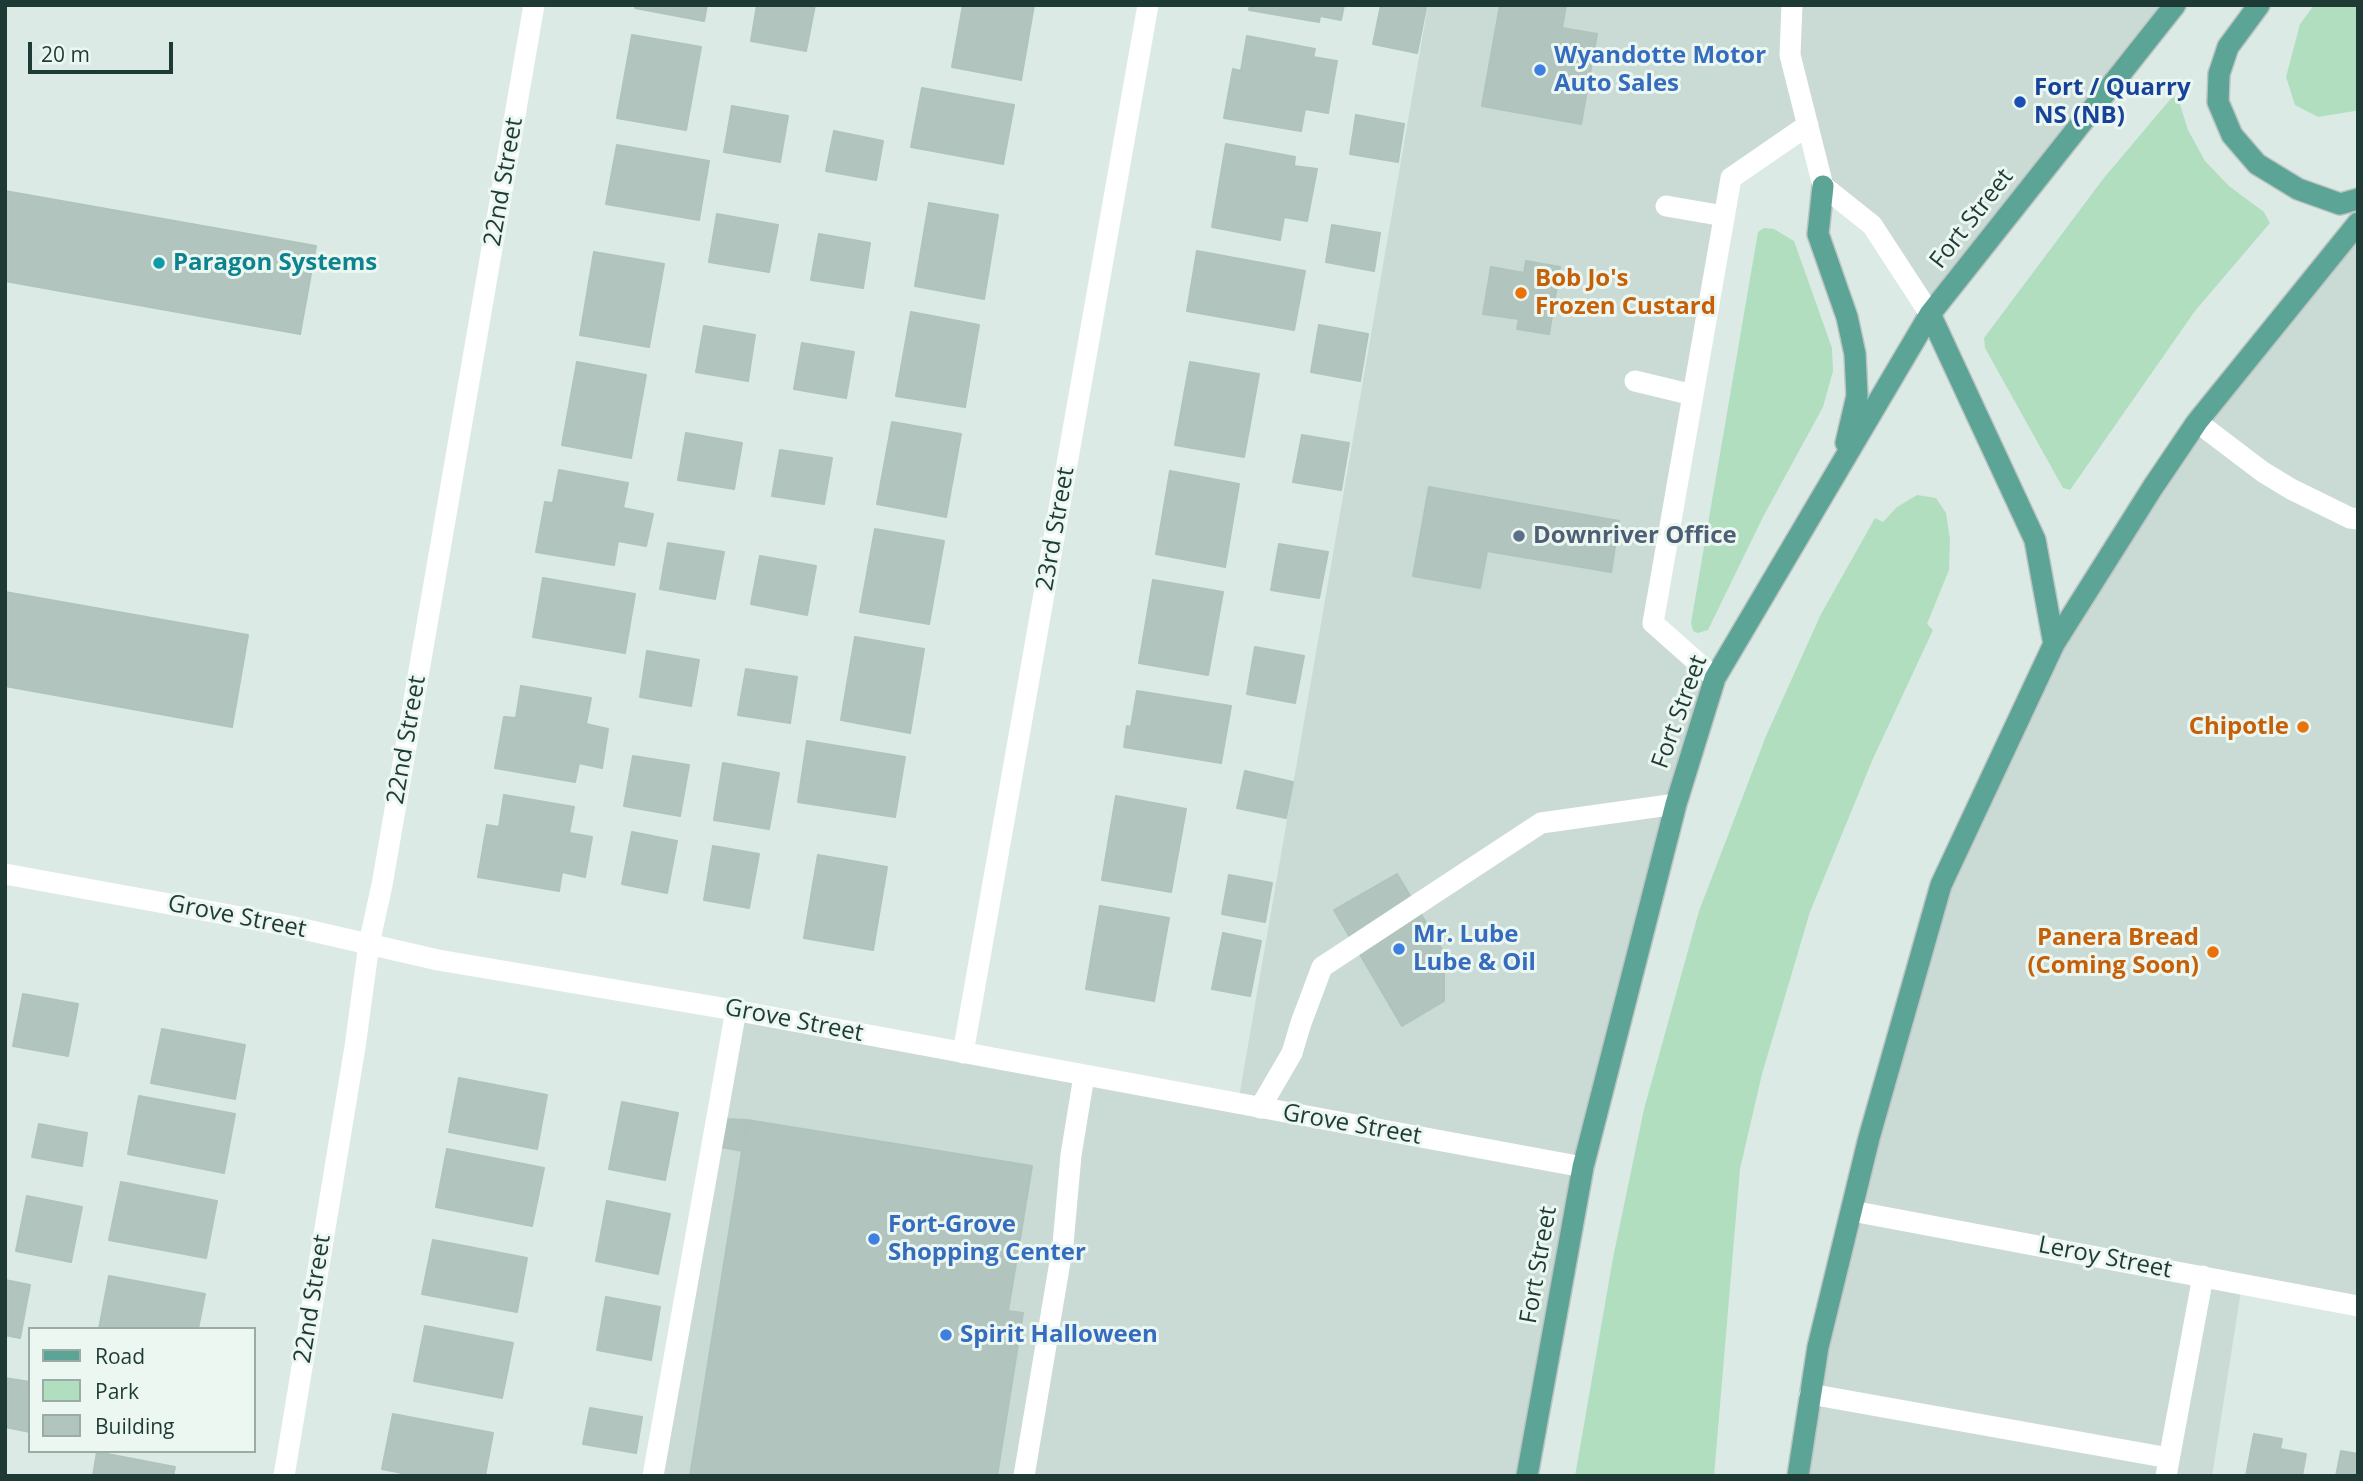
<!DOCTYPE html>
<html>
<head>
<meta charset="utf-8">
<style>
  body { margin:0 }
  #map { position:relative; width:2363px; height:1481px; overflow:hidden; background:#dceae5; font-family:"Open Sans",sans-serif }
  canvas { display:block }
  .frame { position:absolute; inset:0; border:7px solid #1d3b34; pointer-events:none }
  .legend { position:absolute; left:28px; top:1327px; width:228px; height:126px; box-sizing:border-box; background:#edf7f2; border:2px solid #9aaca6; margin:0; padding:9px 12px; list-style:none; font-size:21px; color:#1d3b34 }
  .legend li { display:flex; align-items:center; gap:14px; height:35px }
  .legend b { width:35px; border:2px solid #9aaca6 }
  .scale { position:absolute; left:28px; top:42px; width:145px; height:32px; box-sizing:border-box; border:4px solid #1d3b34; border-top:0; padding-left:9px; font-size:21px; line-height:24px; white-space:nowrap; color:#1d3b34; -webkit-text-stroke:5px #edf7f2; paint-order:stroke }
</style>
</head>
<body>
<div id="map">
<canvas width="2363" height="1481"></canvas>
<div class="frame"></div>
<ul class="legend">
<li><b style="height:9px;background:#5ca495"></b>Road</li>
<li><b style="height:19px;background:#b2dec0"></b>Park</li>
<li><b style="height:19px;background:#b1c5be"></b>Building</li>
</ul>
<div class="scale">20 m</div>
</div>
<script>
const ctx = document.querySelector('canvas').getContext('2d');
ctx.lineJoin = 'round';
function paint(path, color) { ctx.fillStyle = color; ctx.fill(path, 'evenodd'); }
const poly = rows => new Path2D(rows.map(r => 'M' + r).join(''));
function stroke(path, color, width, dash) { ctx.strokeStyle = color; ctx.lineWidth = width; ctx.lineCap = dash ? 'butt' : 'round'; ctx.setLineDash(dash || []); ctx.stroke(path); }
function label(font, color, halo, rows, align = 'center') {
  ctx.font = font + ' "Open Sans",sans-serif'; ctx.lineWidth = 6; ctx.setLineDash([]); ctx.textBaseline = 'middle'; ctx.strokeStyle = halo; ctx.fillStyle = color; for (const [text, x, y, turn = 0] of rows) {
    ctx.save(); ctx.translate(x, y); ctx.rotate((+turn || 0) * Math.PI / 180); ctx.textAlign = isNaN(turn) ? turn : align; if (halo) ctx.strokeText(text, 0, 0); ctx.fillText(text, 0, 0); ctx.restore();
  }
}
paint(poly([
  [1428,5,2175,5,1930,314,1872,225,1823,186,1808,126,1731,178,1653,623,1715,678,1583,1167,1527,1476,653,1476,736,1010,1238,1103],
  [2358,223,2358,1306,2242,1284,2212,1476,1798,1476,1941,885,2054,644,2153,487]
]), '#cadad4');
paint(poly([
  [2314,5,2358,5,2358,108,2355,111,2318,117,2295,105,2286,77,2300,24],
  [2177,95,2188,130,2205,161,2229,186,2264,212,2270,223,2195,311,2070,490,2063,488,1985,348,1984,338,2103,179,2173,96],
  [1764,228,1774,229,1794,241,1832,348,1833,371,1823,407,1763,517,1708,630,1698,633,1693,631,1691,623,1758,232],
  [1917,495,1936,498,1946,513,1950,539,1949,570,1927,624,1933,630,1872,761,1810,912,1762,1074,1740,1169,1714,1476,1575,1476,1613,1258,1644,1109,1699,911,1766,736,1821,614,1875,518,1883,522,1897,507]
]), '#b2dec0');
const building = poly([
  [636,5,707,5,704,21,635,8,636,5],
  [757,5,815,5,806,51,751,41,757,5],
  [963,5,1034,5,1021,80,952,67,963,5],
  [1250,5,1344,5,1341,20,1320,16,1319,22,1249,10,1250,5],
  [1381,5,1413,5,1426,8,1417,53,1373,44,1381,5],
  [1500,5,1566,5,1562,28,1597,34,1581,124,1482,106,1500,5],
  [632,35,701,47,686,130,617,118,632,35],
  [1247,36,1315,49,1313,57,1337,61,1328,113,1305,109,1301,131,1224,118,1233,69,1241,71,1247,36],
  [922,88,1014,105,1003,164,911,147,922,88],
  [732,106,788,116,780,162,724,152,732,106],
  [1356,115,1404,124,1398,162,1350,154,1356,115],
  [834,131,883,141,876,180,826,171,834,131],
  [1226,144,1295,157,1294,166,1317,169,1307,221,1284,217,1280,240,1212,227,1226,144],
  [617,145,709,161,699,220,606,204,617,145],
  [5,191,316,246,300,334,5,281,5,191],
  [929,203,998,215,984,299,915,286,929,203],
  [717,214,778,225,769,272,709,262,717,214],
  [1332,225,1380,233,1374,271,1326,262,1332,225],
  [819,234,870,243,863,288,811,280,819,234],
  [1197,251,1305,271,1294,330,1187,311,1197,251],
  [594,252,664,264,649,347,580,335,594,252],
  [1526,261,1560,267,1549,334,1517,329,1519,319,1483,314,1491,267,1524,273,1526,261],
  [911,312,979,325,965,407,896,396,911,312],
  [1319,325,1368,334,1360,381,1311,372,1319,325],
  [704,326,755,335,748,381,696,372,704,326],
  [802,343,854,352,846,398,794,389,802,343],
  [577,362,646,375,631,458,562,445,577,362],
  [1190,362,1259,374,1244,457,1175,445,1190,362],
  [892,422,961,434,946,517,877,504,892,422],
  [686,433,742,443,734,489,678,480,686,433],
  [1302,435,1349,443,1341,490,1293,482,1302,435],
  [780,450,832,458,824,504,772,496,780,450],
  [559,470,628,483,623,508,653,514,646,546,618,541,614,565,536,552,545,502,553,503,559,470],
  [1170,471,1239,484,1225,567,1156,554,1170,471],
  [1429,487,1619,521,1611,572,1487,551,1480,588,1413,576,1429,487],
  [875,529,944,541,929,624,860,612,875,529],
  [668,543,724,552,715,599,660,589,668,543],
  [1279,544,1328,552,1319,598,1271,590,1279,544],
  [760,556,816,566,807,615,751,604,760,556],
  [543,578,635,594,625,653,533,637,543,578],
  [1153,580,1223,592,1208,675,1139,663,1153,580],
  [5,592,248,635,232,727,5,686,5,592],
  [855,637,924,649,910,733,841,720,855,637],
  [1255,647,1304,656,1295,703,1247,694,1255,647],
  [647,651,699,660,691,706,640,697,647,651],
  [746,669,797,677,790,723,738,715,746,669],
  [521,686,591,698,586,724,608,729,602,768,579,763,575,782,495,768,504,717,516,718,521,686],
  [1137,691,1231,706,1221,763,1124,747,1127,726,1131,727,1137,691],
  [807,741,905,757,895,817,798,802,807,741],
  [633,756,689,765,680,816,624,806,633,756],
  [723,763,779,773,769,829,714,820,723,763],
  [1245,771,1293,782,1286,818,1237,808,1245,771],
  [504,795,574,807,569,833,592,837,585,877,562,872,559,891,478,877,487,825,499,827,504,795],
  [1116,796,1186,809,1171,892,1102,880,1116,796],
  [632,832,677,841,667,893,622,884,632,832],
  [713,846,759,854,749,908,704,900,713,846],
  [818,855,887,867,873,950,804,938,818,855],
  [1397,874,1444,953,1444,1001,1402,1026,1334,910,1397,874],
  [1229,875,1272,883,1265,922,1222,914,1229,875],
  [1100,906,1169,918,1154,1001,1086,989,1100,906],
  [1223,933,1261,941,1250,996,1212,989,1223,933],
  [23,994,78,1004,68,1056,13,1046,23,994],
  [162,1029,245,1045,235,1099,151,1083,162,1029],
  [459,1078,547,1095,537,1149,449,1132,459,1078],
  [139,1096,235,1114,224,1173,128,1154,139,1096],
  [622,1102,678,1113,665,1180,609,1169,622,1102],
  [726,1119,747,1120,743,1151,720,1147,726,1119],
  [747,1120,1032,1166,1008,1311,1023,1313,997,1476,690,1476,747,1120],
  [39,1124,87,1133,82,1166,32,1157,39,1124],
  [447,1149,544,1168,532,1226,436,1207,447,1149],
  [121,1182,217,1201,206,1258,109,1240,121,1182],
  [27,1196,82,1207,71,1262,16,1251,27,1196],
  [607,1201,670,1214,658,1274,596,1261,607,1201],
  [433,1240,527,1258,517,1312,422,1294,433,1240],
  [109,1276,205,1294,198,1329,99,1329,109,1276],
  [5,1280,30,1285,20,1338,5,1335,5,1280],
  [606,1297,660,1307,651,1360,597,1350,606,1297],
  [425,1326,513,1343,502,1398,414,1381,425,1326],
  [5,1378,30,1382,30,1432,5,1427,5,1378],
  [590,1408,642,1417,636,1453,583,1444,590,1408],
  [393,1414,493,1433,485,1476,417,1476,382,1469,393,1414],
  [2254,1434,2282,1439,2280,1449,2306,1454,2302,1476,2246,1476,2254,1434],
  [2341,1451,2358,1454,2358,1476,2336,1476,2341,1451],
  [97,1452,175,1467,173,1476,93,1476,97,1452]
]);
paint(building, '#b1c5be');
stroke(building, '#aec4bc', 2);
const major = poly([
  [2259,5,2228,47,2219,74,2218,102,2232,135,2257,164,2298,189,2340,204,2358,199],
  [1823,186,1818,234,1847,317,1855,354,1857,396,1846,443],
  [1930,314,2035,540,2054,644],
  [1527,1476,1583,1167,1676,804,1715,678,1930,314,2175,5],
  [1798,1476,1818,1347,1869,1138,1941,885,2054,644,2153,487,2197,422,2358,223]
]);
stroke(major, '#bbc4c2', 24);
stroke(poly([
  [1792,5,1790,55,1823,186,1872,225,1930,314],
  [1666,206,1724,216],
  [1635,381,1693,395],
  [2197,422,2263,472,2291,489,2350,518,2358,519],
  [1715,678,1653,623,1731,178,1808,125],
  [5,874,290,926,438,960,728,1009,1583,1167],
  [963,1053,1148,5],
  [1260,1108,1292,1053,1301,1023,1322,967,1541,823,1676,804],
  [1852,1211,2358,1306],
  [1810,1394,2169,1458],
  [284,1476,355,1047,369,944,382,885,534,5],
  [653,1476,736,1010],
  [1024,1476,1063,1244,1071,1155,1084,1076],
  [2166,1476,2203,1276]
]), '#fff', 21);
stroke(major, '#5ca495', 21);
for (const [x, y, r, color] of [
  [1540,70,7,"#3f7fe0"],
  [2020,102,7,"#1a4fb4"],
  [159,263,7,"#0f9aa8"],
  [1521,293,7,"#e8710a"],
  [1519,536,7,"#5c6f8a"],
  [2303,727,7,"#e8710a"],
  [1399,949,7,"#3f7fe0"],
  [2213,952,7,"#e8710a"],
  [874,1239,7,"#3f7fe0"],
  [946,1335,7,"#3f7fe0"]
]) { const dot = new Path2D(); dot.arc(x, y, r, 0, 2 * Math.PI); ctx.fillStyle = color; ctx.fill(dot); stroke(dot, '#edf7f2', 2.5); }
label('bold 24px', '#366cbe', '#edf7f2', [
  ["Wyandotte Motor",1554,56],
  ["Auto Sales",1554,84],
  ["Mr. Lube",1413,935],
  ["Lube & Oil",1413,963],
  ["Fort-Grove",888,1225],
  ["Shopping Center",888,1253],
  ["Spirit Halloween",960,1335]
], 'left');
label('bold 24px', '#164399', '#edf7f2', [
  ["Fort / Quarry",2034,88],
  ["NS (NB)",2034,116]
], 'left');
label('24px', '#1d3b34', '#edf7f2', [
  ["22nd Street",504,182,-80],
  ["Fort Street",1972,219,-52],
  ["23rd Street",1056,529,-80],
  ["Fort Street",1680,712,-70],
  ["22nd Street",407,740,-80],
  ["Grove Street",237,917,11],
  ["Grove Street",794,1021,11],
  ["Grove Street",1352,1125,10],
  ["Leroy Street",2105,1258,11],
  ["Fort Street",1539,1265,-80],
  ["22nd Street",313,1299,-81]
]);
label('bold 24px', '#0d838f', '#edf7f2', [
  ["Paragon Systems",173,263]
], 'left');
label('bold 24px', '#c56008', '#edf7f2', [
  ["Bob Jo's",1535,279,"left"],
  ["Frozen Custard",1535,307,"left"],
  ["Chipotle",2289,727],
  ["Panera Bread",2199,938],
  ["(Coming Soon)",2199,966]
], 'right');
label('bold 24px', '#4e5e75', '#edf7f2', [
  ["Downriver Office",1533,536]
], 'left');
</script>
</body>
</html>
